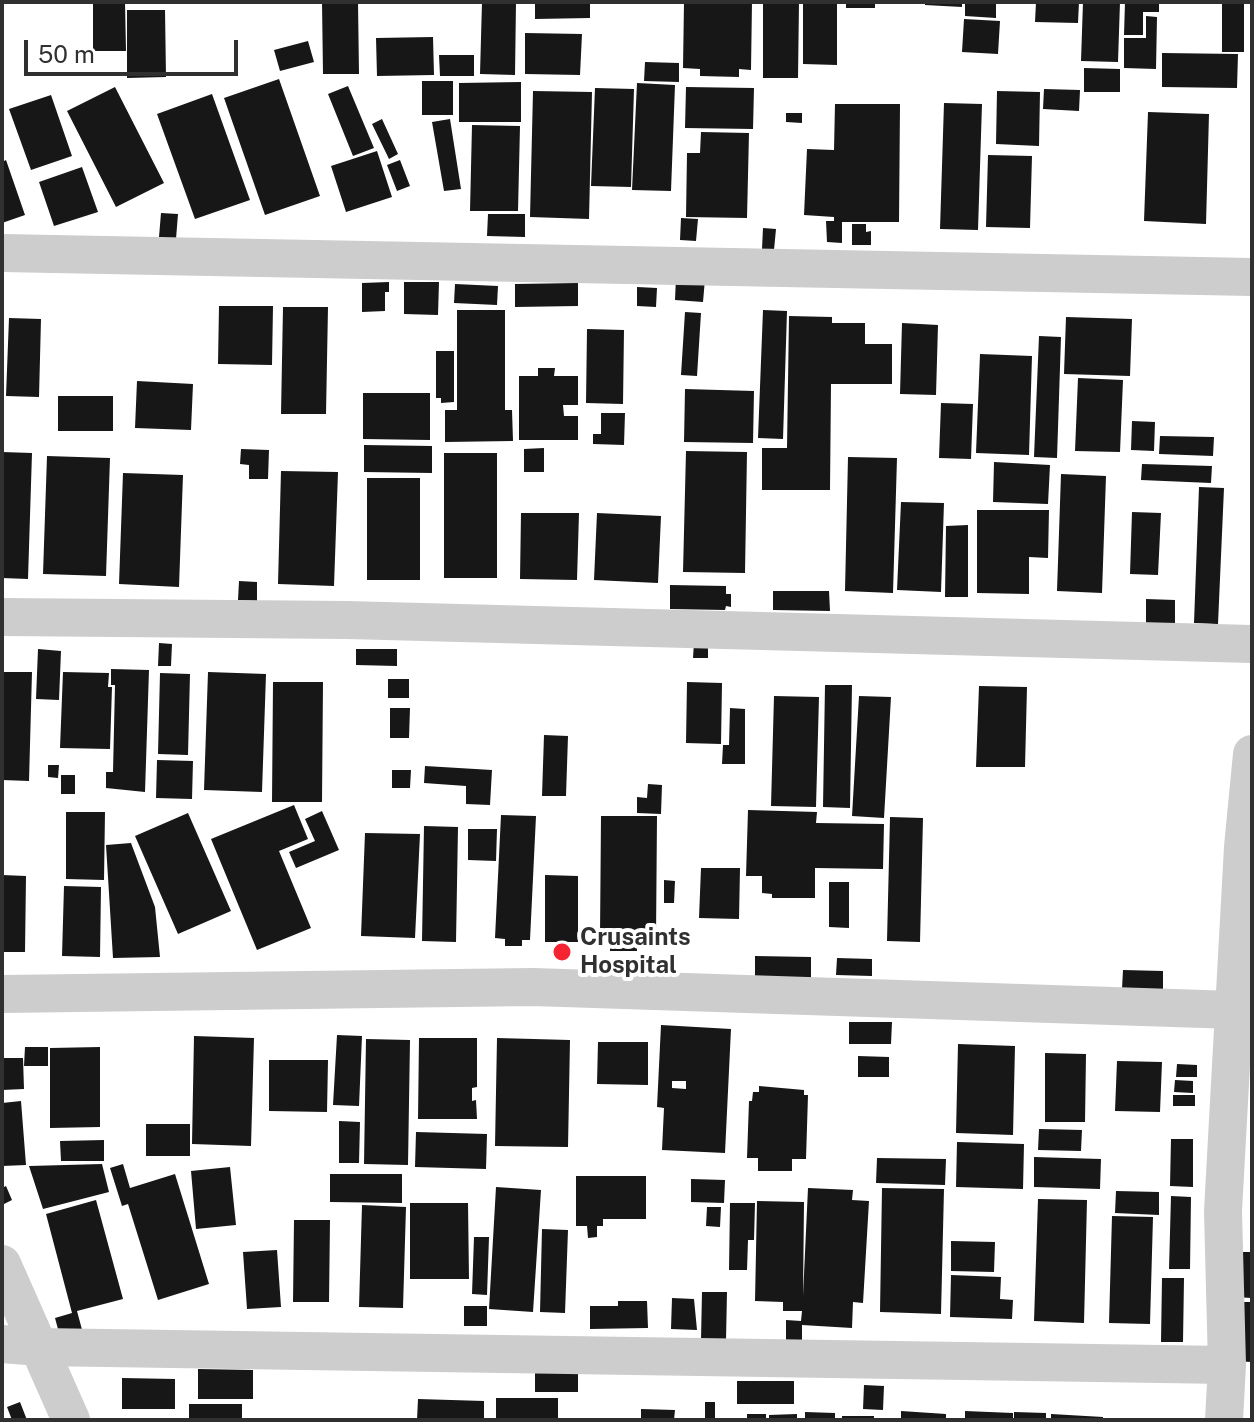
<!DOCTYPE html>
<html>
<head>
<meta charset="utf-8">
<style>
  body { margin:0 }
  #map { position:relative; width:1254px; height:1422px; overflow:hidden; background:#fff; font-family:"Public Sans",sans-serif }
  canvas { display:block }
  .frame { position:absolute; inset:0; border:4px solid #303030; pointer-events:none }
  .scale { position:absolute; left:24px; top:40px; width:214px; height:36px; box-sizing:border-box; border:4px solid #303030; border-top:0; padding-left:10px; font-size:24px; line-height:28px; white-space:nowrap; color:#303030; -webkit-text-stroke:6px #fff; paint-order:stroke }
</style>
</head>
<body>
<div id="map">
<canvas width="1254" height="1422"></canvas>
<div class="frame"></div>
<div class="scale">50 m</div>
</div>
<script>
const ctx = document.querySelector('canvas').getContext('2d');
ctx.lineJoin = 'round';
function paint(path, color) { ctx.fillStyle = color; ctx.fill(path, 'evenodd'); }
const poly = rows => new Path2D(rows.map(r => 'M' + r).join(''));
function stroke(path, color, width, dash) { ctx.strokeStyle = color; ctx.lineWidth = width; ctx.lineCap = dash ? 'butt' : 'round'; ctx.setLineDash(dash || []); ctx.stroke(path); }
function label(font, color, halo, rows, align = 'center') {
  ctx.font = font + ' "Public Sans",sans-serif'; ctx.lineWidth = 8; ctx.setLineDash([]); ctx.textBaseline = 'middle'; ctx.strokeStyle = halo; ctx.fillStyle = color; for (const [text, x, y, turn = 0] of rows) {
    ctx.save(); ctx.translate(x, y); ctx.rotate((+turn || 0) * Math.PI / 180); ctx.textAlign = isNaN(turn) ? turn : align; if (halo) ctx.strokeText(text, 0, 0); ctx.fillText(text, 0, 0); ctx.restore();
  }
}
paint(poly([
  [93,2,125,2,126,51,93,51],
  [322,2,358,2,359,74,323,74],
  [482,2,516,2,515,75,480,74],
  [535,2,590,2,590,18,535,19],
  [684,2,752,2,751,70,739,69,739,77,700,76,700,69,683,68],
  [763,2,799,2,798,78,763,78],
  [803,2,837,2,837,65,803,64],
  [846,2,875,2,875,8,846,8],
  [925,2,962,2,962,7,925,5],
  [965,2,996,2,996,18,965,16],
  [1036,2,1079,2,1078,23,1035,22],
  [1083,2,1120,2,1118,62,1081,61],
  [1125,2,1159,2,1159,12,1143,12,1143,35,1124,35],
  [1222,2,1244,2,1244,52,1222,52],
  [127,10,165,10,166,77,127,78],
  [1146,16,1157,17,1156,69,1124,68,1124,38,1146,38],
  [964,19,1000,21,998,54,962,52],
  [525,33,582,34,580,75,525,74],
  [433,37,434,75,377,76,376,38],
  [308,41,314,62,280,71,274,50],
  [1162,53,1238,54,1237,88,1162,87],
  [439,55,474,55,474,76,440,76],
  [645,62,679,63,679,82,644,81],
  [1084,68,1120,69,1120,92,1084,92],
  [279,79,320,196,265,215,224,98],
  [422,81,453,81,453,115,422,115],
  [521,82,521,122,459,122,459,83],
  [637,83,675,85,671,191,632,190],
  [348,86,374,148,353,156,328,94],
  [115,87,164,183,116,207,67,111],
  [686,87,754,88,753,129,685,128],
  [595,88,634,89,631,187,591,186],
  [1044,89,1080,90,1079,111,1043,109],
  [533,91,592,92,589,219,530,217],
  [997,91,1040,92,1039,146,996,144],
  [212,94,250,200,195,219,157,114],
  [51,95,72,156,31,170,9,109],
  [944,103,982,104,978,230,940,229],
  [835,104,900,104,899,222,842,222,842,243,827,242,826,221,834,221,834,217,804,215,807,149,834,150],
  [1148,112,1209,114,1206,224,1144,221],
  [786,113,802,113,802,123,786,122],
  [382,119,398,154,389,159,372,124],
  [450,119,461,189,444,191,432,122],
  [472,125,520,126,518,211,470,211],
  [701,132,749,133,747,218,686,217,687,153,700,153],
  [377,151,392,197,346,212,331,166],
  [988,155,1032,156,1030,228,986,227],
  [6,160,25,215,2,223,2,162],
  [400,160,410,186,397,191,387,165],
  [82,167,98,212,54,226,39,182],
  [161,213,178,214,176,239,159,237],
  [488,214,525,214,525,237,487,236],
  [681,218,698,219,696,241,680,240],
  [852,224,866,224,866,232,871,231,871,245,852,245],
  [763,228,776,229,774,250,762,249],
  [676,277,705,279,703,302,675,300],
  [389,282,389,292,385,292,385,311,362,312,362,283],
  [404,282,439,282,438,315,404,314],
  [578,283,578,306,515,307,515,284],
  [455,284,498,286,497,305,454,303],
  [637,287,657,288,656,307,637,306],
  [219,306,273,306,272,365,218,364],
  [283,307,328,307,326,414,281,414],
  [457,310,505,310,505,410,512,410,513,441,445,442,445,410,457,410],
  [763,310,787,311,783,439,758,438],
  [685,312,701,313,697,376,681,375],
  [789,316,832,317,832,323,865,323,865,344,892,344,892,384,831,384,830,490,762,490,762,448,787,448],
  [1066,317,1132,319,1130,376,1064,374],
  [9,318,41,319,39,397,6,396],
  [902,323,938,325,936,395,900,394],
  [587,329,624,330,623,404,586,403],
  [1039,336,1061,337,1057,458,1034,457],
  [436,351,454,351,454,402,441,403,441,398,436,398],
  [980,354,1032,356,1029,455,976,453],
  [538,368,555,368,554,376,578,376,578,405,563,405,564,416,578,416,578,440,519,440,519,376,538,376],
  [1078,378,1123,380,1120,452,1075,451],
  [137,381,193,384,191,430,135,428],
  [685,389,754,391,753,443,684,442],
  [363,393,430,393,430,440,363,439],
  [58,396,113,396,113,431,58,431],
  [941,403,973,404,971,459,939,458],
  [601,413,625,413,624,445,593,444,593,434,601,434],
  [1132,421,1155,422,1154,451,1131,450],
  [1160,436,1214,437,1213,456,1159,454],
  [364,445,432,446,432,473,364,472],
  [544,448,544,472,524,472,524,449],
  [241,449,269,450,268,479,249,479,249,465,240,464],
  [686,451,747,452,745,573,683,572],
  [2,452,32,453,28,579,2,578],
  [444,453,497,453,497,578,444,578],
  [47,456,110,458,106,576,43,574],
  [848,457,897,458,893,593,845,591],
  [994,462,1050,465,1048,504,993,502],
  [1142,464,1212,466,1211,483,1141,480],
  [281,471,338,472,334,586,278,584],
  [123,473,183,475,179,587,119,584],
  [1061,474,1106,476,1102,593,1057,591],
  [367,478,420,478,420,580,367,580],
  [1199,487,1224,488,1218,624,1194,623],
  [901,502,944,503,941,592,897,590],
  [977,510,1049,510,1048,558,1029,557,1029,594,977,593],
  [1132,512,1161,513,1158,575,1130,574],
  [521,513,579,513,577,580,520,579],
  [597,513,661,516,658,583,594,580],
  [968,525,968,597,945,597,946,526],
  [239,581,257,582,257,601,238,600],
  [670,585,726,586,726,594,731,594,731,607,726,606,725,610,670,609],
  [773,591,829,591,830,611,773,610],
  [1146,599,1175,600,1175,626,1146,626],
  [694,642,708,643,708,658,693,658],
  [159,643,172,644,171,666,158,666],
  [38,649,61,651,59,700,36,699],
  [356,649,397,649,397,666,356,665],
  [111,669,149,670,145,792,106,788,106,772,113,772,115,685,111,685],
  [2,672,32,672,29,781,2,780],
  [63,672,109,673,108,687,112,687,110,749,60,748],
  [208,672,266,674,262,792,204,790],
  [160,673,190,674,188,755,158,754],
  [388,679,409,679,409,698,388,698],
  [273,682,323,682,322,802,272,802],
  [687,682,722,683,721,744,686,743],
  [825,685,852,685,850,808,823,807],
  [979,686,1027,687,1025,767,976,767],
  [774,696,819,697,816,807,771,806],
  [859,696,891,697,884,818,852,816],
  [390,708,410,708,409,738,390,738],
  [730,708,745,709,745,764,722,764,723,745,729,745],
  [544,735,568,736,566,796,542,796],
  [157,760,193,761,192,799,156,798],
  [48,765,59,765,58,778,48,777],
  [425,766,492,770,490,805,466,804,466,786,424,783],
  [392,770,411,770,410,788,392,788],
  [61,775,75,775,75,794,61,794],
  [648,784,662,785,661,814,637,813,637,797,647,798],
  [294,805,308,839,279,851,311,928,257,950,211,839],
  [748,810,817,812,816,823,884,824,883,869,815,868,815,898,772,898,772,894,762,893,762,876,746,876],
  [322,811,339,850,296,868,289,852,315,841,305,819],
  [66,812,105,812,104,880,66,879],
  [188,813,231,911,178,934,135,836],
  [501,815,536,816,530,940,522,940,522,946,505,946,505,939,495,938],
  [601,816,657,816,656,937,637,937,637,951,610,951,610,936,600,936],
  [890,817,923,818,920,942,887,941],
  [424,826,458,827,456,942,422,941],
  [468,829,497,829,496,861,468,860],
  [365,833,420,834,415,938,361,936],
  [131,843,155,907,160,957,113,958,106,845],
  [701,868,740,868,739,919,699,918],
  [2,875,26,876,25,952,2,952],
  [545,875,578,876,578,942,545,942],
  [664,880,675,881,674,903,664,903],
  [829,882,849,882,849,928,829,927],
  [64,886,101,887,100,957,62,956],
  [755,956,811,957,811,979,755,978],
  [837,958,872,959,872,976,836,975],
  [1123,970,1163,971,1163,990,1122,989],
  [849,1022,892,1022,891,1044,849,1044],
  [661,1025,731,1029,725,1153,662,1150,664,1108,657,1107],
  [672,1081,686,1081,686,1089,672,1088],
  [337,1035,362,1036,359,1106,333,1105],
  [194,1036,254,1038,251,1146,192,1144],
  [419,1038,477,1038,477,1087,472,1088,472,1101,476,1100,477,1119,418,1119],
  [497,1038,570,1040,568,1147,495,1146],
  [366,1039,410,1040,408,1165,364,1164],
  [598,1042,648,1042,648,1085,597,1084],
  [958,1044,1015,1046,1013,1135,956,1133],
  [25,1047,48,1047,48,1066,24,1066],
  [100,1047,100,1127,50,1128,50,1048],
  [1045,1053,1086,1054,1085,1122,1045,1122],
  [858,1056,889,1057,889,1077,858,1077],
  [2,1058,23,1058,24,1089,2,1090],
  [269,1060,328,1060,327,1112,269,1111],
  [1117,1061,1162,1062,1160,1112,1115,1111],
  [1177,1064,1197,1065,1197,1077,1176,1077],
  [1175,1080,1193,1081,1193,1093,1174,1092],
  [759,1086,804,1090,804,1095,808,1095,806,1159,792,1159,792,1171,758,1171,758,1158,747,1158,749,1101,752,1101,753,1092,759,1092],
  [1173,1095,1195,1095,1195,1106,1173,1106],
  [21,1101,26,1165,2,1166,2,1103],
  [339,1121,360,1122,359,1163,339,1163],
  [146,1124,190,1124,190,1156,146,1156],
  [1039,1129,1082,1130,1081,1151,1038,1150],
  [416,1132,487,1134,486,1169,415,1167],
  [1171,1139,1193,1139,1193,1187,1170,1186],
  [104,1140,104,1161,61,1161,60,1141],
  [957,1142,1024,1144,1023,1189,956,1187],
  [1034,1157,1101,1159,1100,1189,1034,1187],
  [877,1158,946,1159,945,1185,876,1183],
  [102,1164,109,1192,43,1209,29,1166],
  [123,1164,130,1188,175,1174,209,1284,158,1300,128,1204,122,1206,110,1168],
  [230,1167,236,1225,196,1229,191,1171],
  [330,1174,402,1174,402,1203,330,1202],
  [576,1176,646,1176,646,1219,603,1219,603,1226,597,1226,597,1237,588,1238,587,1226,576,1226],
  [691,1179,725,1180,724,1203,691,1202],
  [6,1186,12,1200,2,1205,2,1188],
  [496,1187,541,1190,533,1312,489,1309],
  [808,1188,853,1190,852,1200,869,1201,863,1303,853,1302,852,1328,802,1325,802,1341,786,1341,786,1320,801,1321,802,1311,783,1311,783,1302,755,1301,757,1201,804,1202,803,1296],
  [882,1188,944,1189,941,1314,880,1312],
  [1116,1191,1159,1192,1159,1215,1115,1213],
  [1171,1196,1191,1197,1190,1269,1169,1269],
  [1038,1199,1087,1200,1084,1323,1034,1321],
  [96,1200,123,1299,77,1311,84,1337,62,1344,55,1318,72,1313,46,1214],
  [410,1203,468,1203,469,1279,410,1279],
  [730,1203,755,1203,754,1240,748,1240,747,1270,729,1270],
  [362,1205,406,1207,403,1308,359,1307],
  [707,1207,721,1207,720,1227,706,1226],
  [1112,1216,1153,1217,1150,1324,1109,1323],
  [294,1220,330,1220,329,1302,293,1302],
  [542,1229,568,1230,565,1313,540,1312],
  [474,1237,489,1237,487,1295,472,1294],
  [951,1241,995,1242,994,1272,951,1271],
  [277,1250,281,1307,247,1309,243,1252],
  [1234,1252,1252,1252,1252,1298,1234,1297],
  [951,1275,1001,1277,1000,1299,1013,1300,1012,1319,950,1317],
  [1162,1278,1184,1278,1183,1342,1161,1342],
  [702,1292,727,1292,726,1340,701,1340],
  [672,1298,694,1299,697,1330,671,1329],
  [618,1301,647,1301,648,1328,590,1329,590,1306,618,1306],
  [1233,1302,1252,1302,1252,1362,1232,1361],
  [464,1306,487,1306,487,1326,464,1326],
  [198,1369,253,1370,253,1399,198,1399],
  [535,1370,578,1371,578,1392,535,1392],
  [122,1378,175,1379,175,1409,122,1409],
  [737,1381,794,1381,794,1404,737,1404],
  [864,1385,884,1386,883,1410,863,1409],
  [496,1398,558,1398,558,1420,496,1420],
  [418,1399,484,1401,484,1420,417,1420],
  [20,1402,27,1420,12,1420,7,1407],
  [705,1402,715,1402,715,1420,705,1420],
  [189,1404,242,1404,242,1420,189,1420],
  [641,1409,675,1410,674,1420,641,1420],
  [901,1411,946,1414,946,1420,901,1420],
  [965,1411,1013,1413,1013,1420,965,1420],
  [805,1412,835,1413,835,1420,805,1420],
  [1014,1412,1046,1413,1046,1420,1014,1420],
  [747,1414,766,1414,766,1420,747,1420],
  [797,1414,797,1420,769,1420,769,1415],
  [1051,1414,1103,1417,1103,1420,1051,1420],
  [842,1416,874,1416,874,1420,842,1420]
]), '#171717');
stroke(poly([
  [2,253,1252,277],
  [2,617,347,620,1252,644],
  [2,994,533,987,1234,1010],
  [2,1264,71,1420],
  [2,1344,40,1347,1227,1365],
  [1224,1420,1227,1365,1223,1211,1243,847,1252,754]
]), '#cdcdcd', 38);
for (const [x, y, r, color] of [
  [562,952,10,"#f42432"]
]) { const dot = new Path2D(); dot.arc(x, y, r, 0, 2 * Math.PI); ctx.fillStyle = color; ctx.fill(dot); stroke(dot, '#fff', 3); }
label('bold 24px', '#303030', '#fff', [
  ["Crusaints",580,938],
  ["Hospital",580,966]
], 'left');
</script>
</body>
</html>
